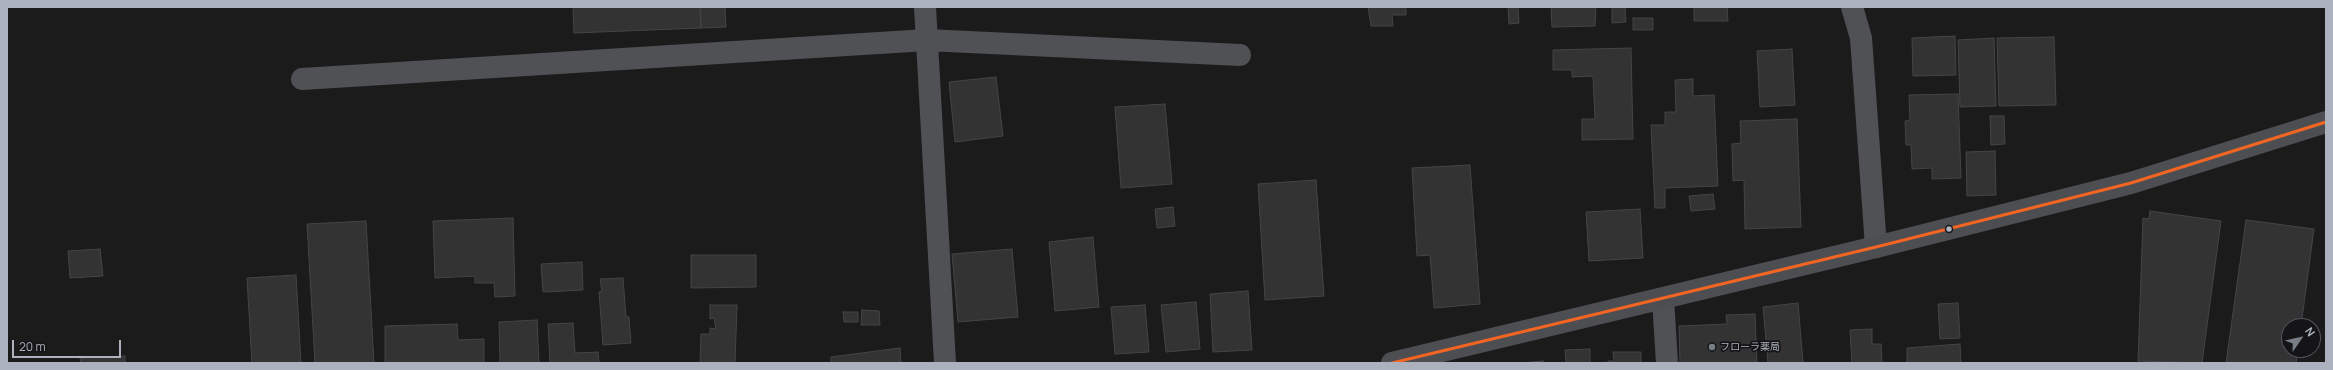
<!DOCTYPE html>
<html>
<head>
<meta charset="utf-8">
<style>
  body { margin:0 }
  #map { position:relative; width:2333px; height:370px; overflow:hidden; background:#1b1b1c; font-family:Manrope,sans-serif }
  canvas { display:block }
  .frame { position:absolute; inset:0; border:8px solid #acb2bd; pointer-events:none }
  .north { position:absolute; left:2281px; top:318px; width:40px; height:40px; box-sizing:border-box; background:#151518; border:1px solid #51545a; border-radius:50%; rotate:56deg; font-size:11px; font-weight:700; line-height:16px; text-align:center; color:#acb2bd }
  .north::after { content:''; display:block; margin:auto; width:14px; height:18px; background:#797d85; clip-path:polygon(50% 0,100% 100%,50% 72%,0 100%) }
  .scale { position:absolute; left:12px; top:340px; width:109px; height:18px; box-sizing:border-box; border:2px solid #acb2bd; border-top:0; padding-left:5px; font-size:12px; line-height:14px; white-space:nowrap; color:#acb2bd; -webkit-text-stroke:3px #151518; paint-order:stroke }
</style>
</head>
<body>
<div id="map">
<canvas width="2333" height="370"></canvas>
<div class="frame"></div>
<div class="north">N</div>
<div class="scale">20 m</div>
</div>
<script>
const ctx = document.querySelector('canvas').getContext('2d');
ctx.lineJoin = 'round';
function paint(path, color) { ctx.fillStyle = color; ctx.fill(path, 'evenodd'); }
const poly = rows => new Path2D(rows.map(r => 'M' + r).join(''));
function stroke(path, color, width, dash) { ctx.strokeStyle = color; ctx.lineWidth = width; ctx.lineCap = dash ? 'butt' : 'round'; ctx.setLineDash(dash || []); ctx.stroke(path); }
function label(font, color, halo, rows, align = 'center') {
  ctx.font = font + ' Manrope,"Noto Sans JP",sans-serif'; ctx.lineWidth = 3.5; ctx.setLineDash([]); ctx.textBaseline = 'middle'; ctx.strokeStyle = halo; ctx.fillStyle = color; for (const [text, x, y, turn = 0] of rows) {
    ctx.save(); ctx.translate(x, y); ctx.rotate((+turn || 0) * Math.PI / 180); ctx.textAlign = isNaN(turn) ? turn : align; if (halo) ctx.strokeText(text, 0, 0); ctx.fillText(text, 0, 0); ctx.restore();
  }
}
const building = poly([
  [573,7,700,7,701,28,574,33,573,7],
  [700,7,725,7,726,27,701,28,700,7],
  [1368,7,1406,7,1406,15,1392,15,1393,26,1371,26,1368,7],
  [1508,7,1518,7,1519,23,1509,24,1508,7],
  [1551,7,1596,7,1595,26,1552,27,1551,7],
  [1612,7,1625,7,1626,22,1612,23,1612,7],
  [1694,7,1727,7,1728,21,1694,21,1694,7],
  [1633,18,1653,18,1653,30,1633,30,1633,18],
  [1955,36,1956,75,1913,76,1912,38,1955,36],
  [2054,37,2056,105,1999,106,1997,38,2054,37],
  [1994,38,1996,106,1960,107,1958,40,1994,38],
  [1631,48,1633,139,1582,140,1582,119,1595,119,1593,76,1572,77,1572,70,1553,70,1553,50,1631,48],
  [1792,49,1795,105,1760,107,1757,51,1792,49],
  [996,77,1003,136,955,142,949,82,996,77],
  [1693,79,1693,96,1714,95,1718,186,1665,188,1665,208,1655,208,1651,125,1665,125,1665,112,1676,112,1675,80,1693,79],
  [1958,94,1961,178,1932,179,1932,168,1912,169,1911,145,1906,145,1905,121,1910,120,1909,95,1958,94],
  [1165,104,1172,184,1121,188,1115,107,1165,104],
  [1990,116,2004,116,2005,144,1991,145,1990,116],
  [1797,119,1801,227,1745,229,1744,180,1733,181,1732,144,1741,143,1740,121,1797,119],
  [1995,151,1996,195,1967,196,1966,152,1995,151],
  [1470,165,1480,304,1434,308,1430,255,1417,256,1412,168,1470,165],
  [1316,180,1324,296,1265,300,1258,184,1316,180],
  [1713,194,1715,209,1691,211,1689,196,1713,194],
  [1173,207,1175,226,1157,228,1155,209,1173,207],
  [1640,209,1643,258,1589,261,1586,212,1640,209],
  [2150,211,2221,221,2202,363,2138,361,2143,218,2149,219,2150,211],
  [513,218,515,296,495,297,494,283,475,283,475,276,435,278,433,221,513,218],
  [2246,220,2314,229,2301,326,2289,326,2289,350,2298,350,2296,363,2226,363,2246,220],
  [366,221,374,363,315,363,307,224,366,221],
  [1093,237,1099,307,1055,311,1049,242,1093,237],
  [100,249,103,276,70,278,68,251,100,249],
  [1012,249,1018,317,958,322,952,254,1012,249],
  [691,255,756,255,756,287,691,288,691,255],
  [582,262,583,290,543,292,541,264,582,262],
  [296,275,301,363,252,363,247,278,296,275],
  [623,278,626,317,629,317,631,343,603,345,599,292,602,291,600,279,623,278],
  [1248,291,1252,350,1213,352,1210,294,1248,291],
  [1196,302,1200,349,1166,352,1161,305,1196,302],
  [1798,303,1803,363,1768,363,1763,307,1798,303],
  [1958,303,1960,338,1940,339,1938,304,1958,303],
  [710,305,737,305,735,363,700,363,701,334,710,334,710,328,716,329,714,318,710,319,710,305],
  [1145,305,1149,352,1115,354,1111,307,1145,305],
  [862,310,879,311,880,325,861,325,862,310],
  [843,312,858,312,858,322,844,322,843,312],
  [1755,314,1757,363,1680,363,1679,326,1727,324,1726,315,1755,314],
  [537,320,539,363,500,363,499,322,537,320],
  [573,323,575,353,598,352,599,363,550,363,548,324,573,323],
  [457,324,458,340,484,339,484,363,385,363,385,326,457,324],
  [1872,329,1872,344,1881,344,1882,363,1852,363,1850,330,1872,329],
  [1960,344,1961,363,1907,363,1907,348,1960,344],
  [900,348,901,363,831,363,831,357,900,348],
  [1590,349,1590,363,1566,363,1565,350,1590,349],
  [1613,352,1641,352,1641,363,1608,363,1608,361,1614,361,1613,352],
  [125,356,125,363,81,363,80,358,125,356],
  [1543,361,1543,363,1522,363,1543,361]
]);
paint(building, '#333334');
stroke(building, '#444548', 1);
stroke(poly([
  [925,7,945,363],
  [1852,7,1861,38,1876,247],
  [302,79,927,40,1240,55],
  [1663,299,1667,363]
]), '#4f5155', 22);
stroke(poly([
  [1392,363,1876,247,2131,183,2326,122]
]), '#4d4e51', 22);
stroke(poly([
  [1392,363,1876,247,2131,183,2326,122]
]), '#f26522', 3);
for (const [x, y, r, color] of [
  [1949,229,3.5,"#acb2bd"],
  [1712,347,4,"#797d85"]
]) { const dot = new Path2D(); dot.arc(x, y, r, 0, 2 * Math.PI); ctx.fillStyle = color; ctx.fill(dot); stroke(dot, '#151518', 1.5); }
label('10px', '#acb2bd', '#151518', [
  ["フローラ薬局",1720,347]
], 'left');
</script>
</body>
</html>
